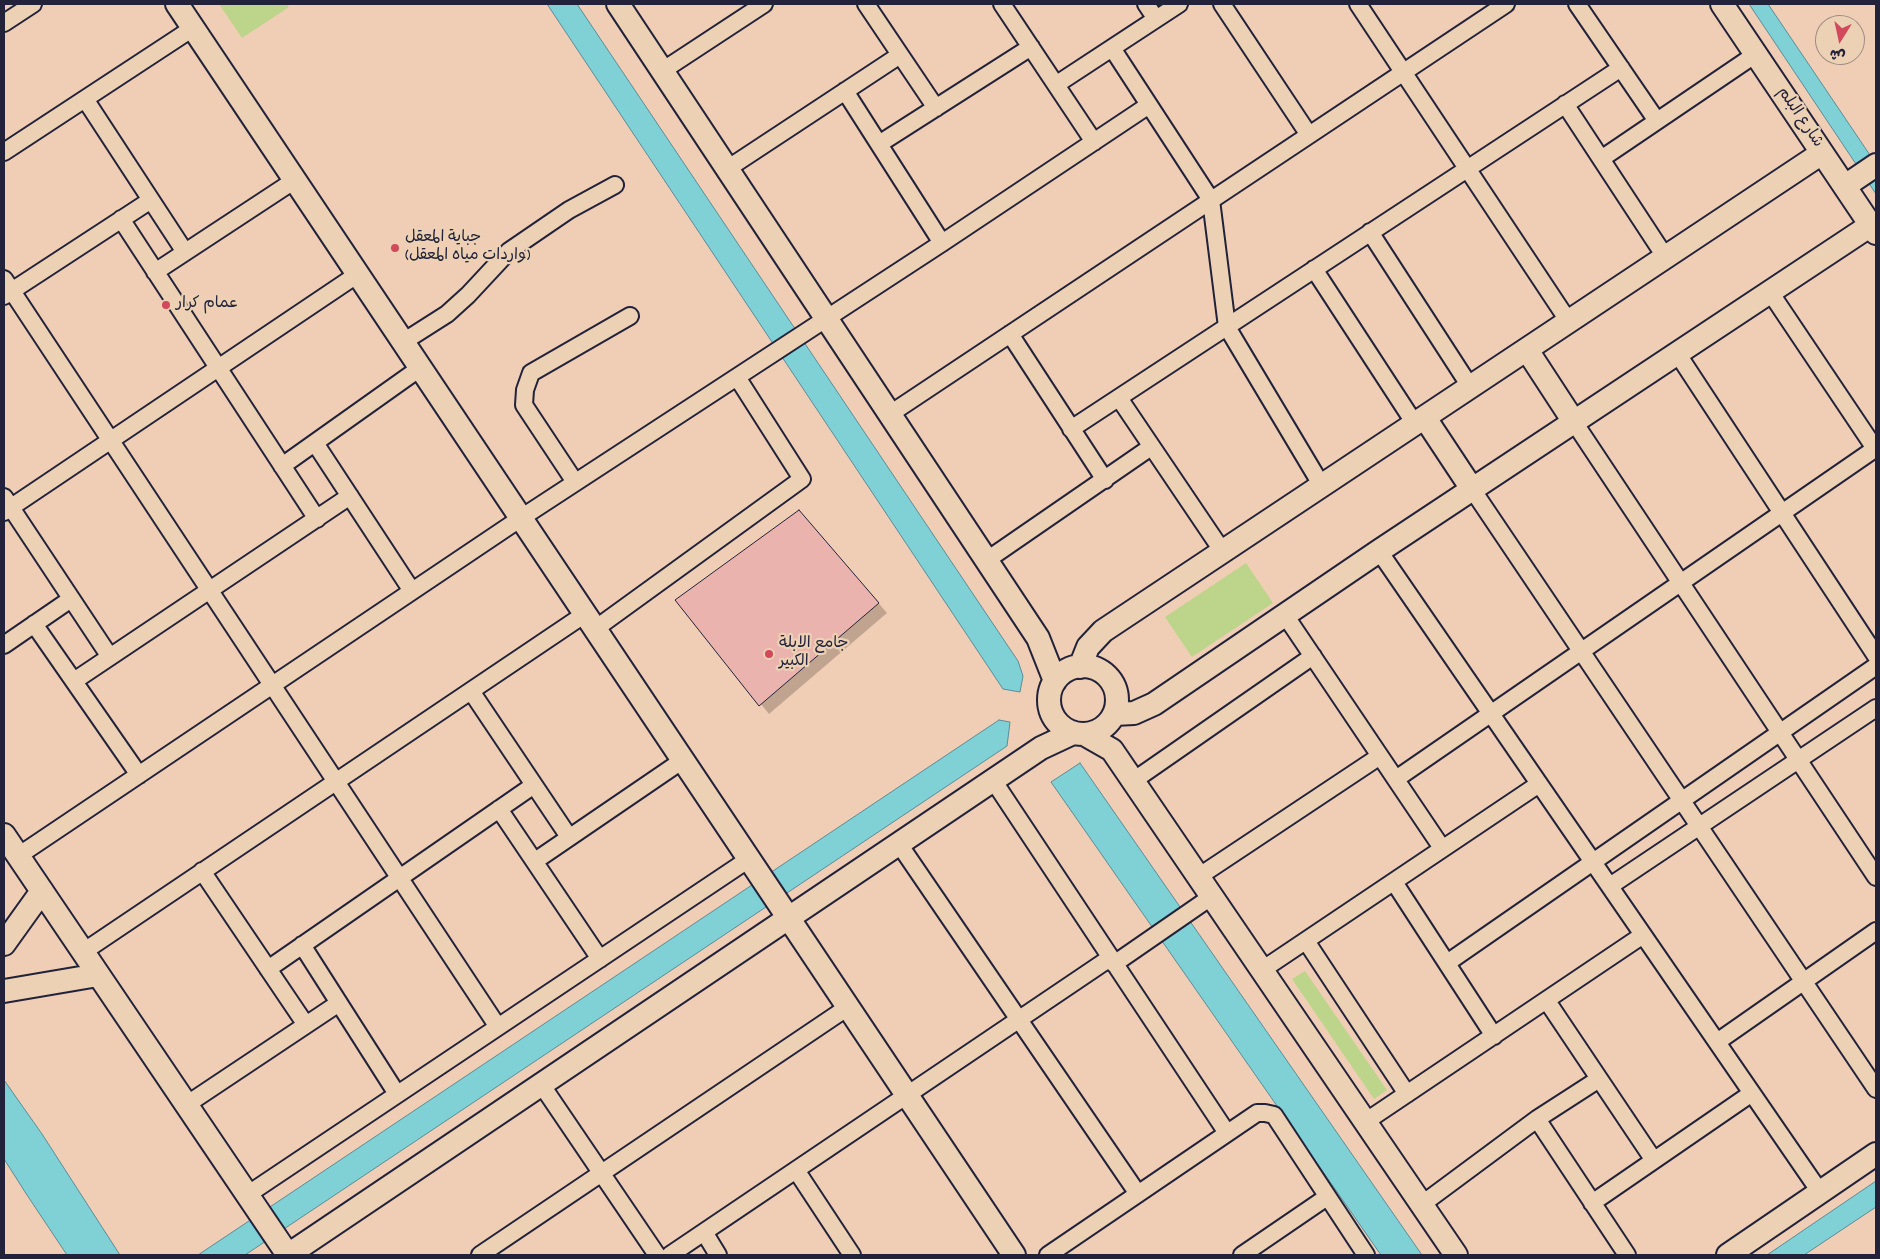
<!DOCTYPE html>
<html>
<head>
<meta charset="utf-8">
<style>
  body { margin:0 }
  #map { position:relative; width:1880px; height:1259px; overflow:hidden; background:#f0ceb5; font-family:Dekko,"Playpen Sans Arabic",sans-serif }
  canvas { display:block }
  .frame { position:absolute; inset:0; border:5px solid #22223b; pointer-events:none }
  .north { position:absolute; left:1815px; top:15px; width:50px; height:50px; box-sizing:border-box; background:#edd1b4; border:1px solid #9c8b84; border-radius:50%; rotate:190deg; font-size:14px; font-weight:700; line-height:20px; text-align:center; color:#22223b }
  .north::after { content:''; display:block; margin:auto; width:18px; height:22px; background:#d1495b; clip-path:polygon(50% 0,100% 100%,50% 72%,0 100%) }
</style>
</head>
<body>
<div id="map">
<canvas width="1880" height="1259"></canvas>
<div class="frame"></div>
<div class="north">ش</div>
</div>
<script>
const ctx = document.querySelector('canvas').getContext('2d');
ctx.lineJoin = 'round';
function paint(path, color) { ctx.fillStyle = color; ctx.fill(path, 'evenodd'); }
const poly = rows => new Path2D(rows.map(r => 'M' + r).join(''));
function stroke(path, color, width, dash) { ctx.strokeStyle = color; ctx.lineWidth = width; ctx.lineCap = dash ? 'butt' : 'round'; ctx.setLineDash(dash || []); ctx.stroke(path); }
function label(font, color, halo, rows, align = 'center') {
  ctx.font = font + ' Dekko,"Playpen Sans Arabic",sans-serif'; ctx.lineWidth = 4.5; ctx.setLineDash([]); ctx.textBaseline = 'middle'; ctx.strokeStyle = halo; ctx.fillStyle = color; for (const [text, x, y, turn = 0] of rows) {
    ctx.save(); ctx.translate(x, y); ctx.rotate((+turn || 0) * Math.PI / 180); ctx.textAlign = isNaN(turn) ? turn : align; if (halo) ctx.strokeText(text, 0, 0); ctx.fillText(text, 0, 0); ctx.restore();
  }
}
paint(poly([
  [219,4,287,4,289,7,242,38],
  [1246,563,1273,603,1192,657,1165,617],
  [1305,971,1387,1090,1374,1099,1292,979]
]), '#bdd48b');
const water = poly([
  [547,4,577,4,1018,661,1023,676,1020,692,1003,689,547,4],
  [1749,4,1768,4,1876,164,1876,194,1749,4],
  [999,720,1010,722,1007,746,245,1255,198,1255,999,720],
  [1080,763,1422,1255,1381,1255,1051,782,1080,763],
  [4,1080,42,1134,120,1255,67,1255,27,1195,4,1159,4,1080],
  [1876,1181,1876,1207,1804,1255,1767,1255,1876,1181]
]);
paint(water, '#80d1d6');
stroke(water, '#5a8b98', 1);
paint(poly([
  [808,521,887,613,769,714,677,600]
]), '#0003');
const building = poly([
  [799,510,879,603,759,706,675,600,799,510]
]);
paint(building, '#eab3ad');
stroke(building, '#22223b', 1);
const street = poly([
  [866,4,936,108],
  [1002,4,1094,142],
  [1146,4,1156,19],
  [1222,4,1309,135],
  [1358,4,1569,322],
  [1577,4,1657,121],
  [4,23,33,4],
  [1112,48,1211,200,1227,327,1322,486],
  [662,71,764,4],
  [1057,84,1179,4],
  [845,91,942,243],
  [85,99,185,252],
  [1565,104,1666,258],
  [879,144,1031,47],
  [4,152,193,28],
  [1601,159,1756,54],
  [727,169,900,55],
  [121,219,317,519],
  [1370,232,1471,388],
  [1314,269,1415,424],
  [155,272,295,180],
  [4,279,498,1027],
  [1770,292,1876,450],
  [4,296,151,200],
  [1010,334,1105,480],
  [403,342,447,314,468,295,509,251,569,210,615,185],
  [1677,353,1876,656],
  [1119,398,1223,552],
  [890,414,1506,4],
  [1574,422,1876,877],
  [1071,429,1621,68],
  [315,443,412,591],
  [282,466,420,368],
  [575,482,524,405,525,390,531,373,630,316],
  [1472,489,1876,1089],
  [4,497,110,657],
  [4,512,358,274],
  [1379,551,1820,1192],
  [987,560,1151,447],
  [1285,615,1442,848],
  [34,624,139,775],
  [595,629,802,479,737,377],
  [4,645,71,599],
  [74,681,350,496],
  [471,691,569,837],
  [1396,779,1876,448],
  [993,780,1227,1133],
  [1133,781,1313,656],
  [499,809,600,959],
  [899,844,1138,1194],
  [18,856,521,518,942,243,1149,105],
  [535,861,683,760],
  [202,871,306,1025],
  [1198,877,1380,756],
  [1394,882,1494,1036],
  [1610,886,1876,708],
  [1306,941,1407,1094],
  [302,945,397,1094],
  [83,952,585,614],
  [1447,963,1876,666],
  [1114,964,1211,897],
  [268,969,534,785],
  [1262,970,1539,784],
  [1547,1001,1653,1159],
  [1717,1042,1876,931],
  [541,1084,657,1255],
  [186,1105,339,1003],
  [1537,1119,1627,1255],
  [1365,1122,1643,935],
  [796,1170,852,1255],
  [247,1195,749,859],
  [1592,1203,1752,1093],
  [1421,1205,1537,1119,1599,1079],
  [704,1232,718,1255],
  [480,1255,848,1007],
  [670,1255,1110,958],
  [1048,1255,1257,1113,1265,1113,1274,1115,1366,1255],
  [1242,1255,1327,1197]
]);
const secondary = poly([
  [177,4,1014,1255],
  [618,4,1038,638,1055,681],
  [1722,4,1876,233],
  [1845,186,1876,165],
  [1527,350,1574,422],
  [1425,418,1472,489],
  '1049 700a34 34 0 1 1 68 0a34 34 0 1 1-68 0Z',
  [1080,667,1088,647,1103,631,1822,153],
  [1114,714,1134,713,1154,704,1379,551,1871,225],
  [1084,734,1112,750,1456,1255],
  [4,835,288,1255],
  [4,944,42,891],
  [4,991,98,975],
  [288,1255,1041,748,1073,733],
  [1728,1255,1876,1154]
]);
stroke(street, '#22223b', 20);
stroke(secondary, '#22223b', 26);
stroke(street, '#edd1b4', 16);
stroke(secondary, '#edd1b4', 22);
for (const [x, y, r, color] of [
  [395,248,5,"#d1495b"],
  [166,305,5,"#d1495b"],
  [769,654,5,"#d1495b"]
]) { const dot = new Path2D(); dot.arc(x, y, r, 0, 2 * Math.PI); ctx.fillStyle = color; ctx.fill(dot); stroke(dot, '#edd1b4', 2); }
label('16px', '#22223b', '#edd1b4', [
  ["شارع البلم",1799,118,56]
]);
label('16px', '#22223b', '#edd1b4', [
  ["جباية المعقل",405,239],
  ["(واردات مياه المعقل)",405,257],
  ["عمام كرار",176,305],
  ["جامع الابلة",779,645],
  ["الكبير",779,663]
], 'left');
</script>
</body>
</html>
